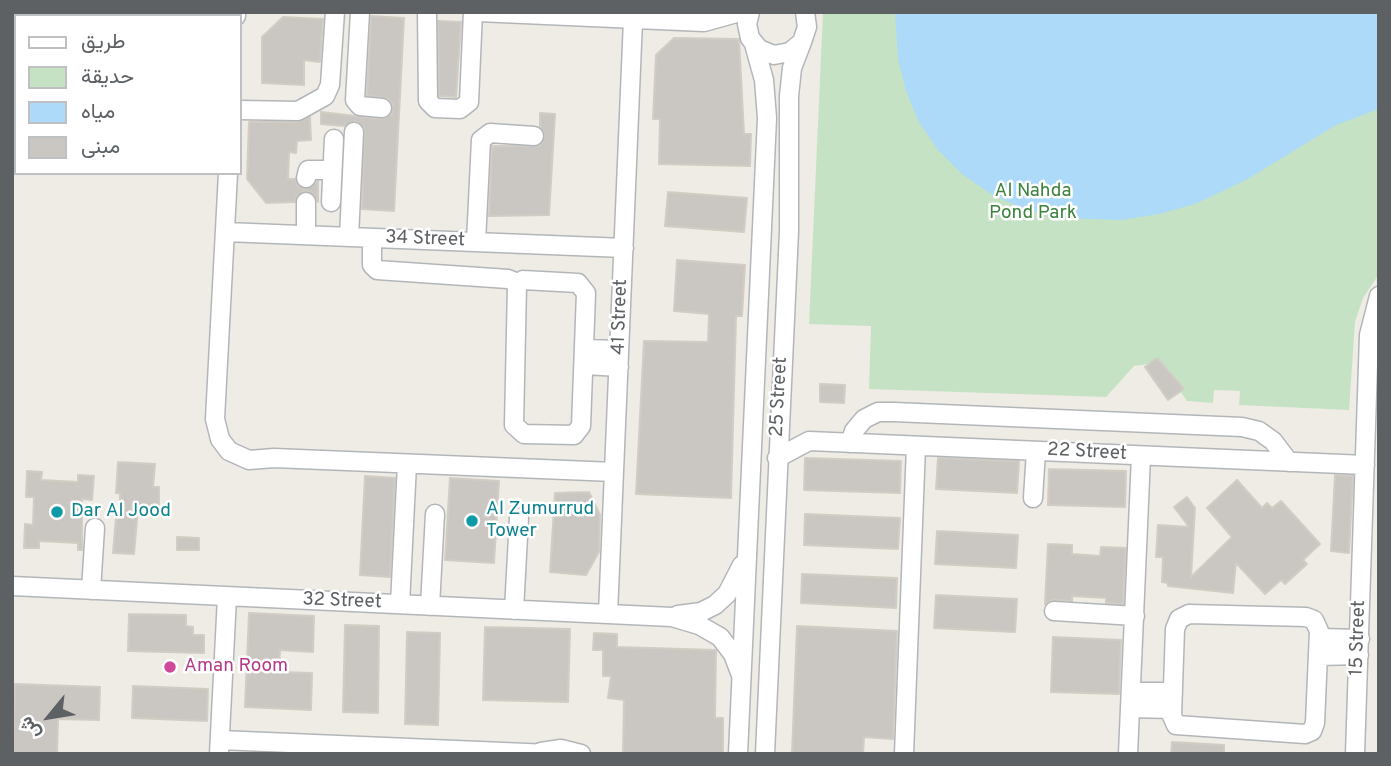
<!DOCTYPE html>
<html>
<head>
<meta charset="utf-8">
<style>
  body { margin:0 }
  #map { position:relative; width:1391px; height:766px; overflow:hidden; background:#eeece5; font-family:Overpass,Vazirmatn,sans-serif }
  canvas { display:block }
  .frame { position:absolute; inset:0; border:14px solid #5d6164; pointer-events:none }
  .legend { position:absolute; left:14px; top:14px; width:228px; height:161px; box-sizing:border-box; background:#fff; border:2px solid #bec0c1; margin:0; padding:9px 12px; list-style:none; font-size:21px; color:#5d6164 }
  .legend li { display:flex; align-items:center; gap:14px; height:35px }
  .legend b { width:35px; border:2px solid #bec0c1 }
  .north { position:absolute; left:14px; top:682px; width:70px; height:70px; -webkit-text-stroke:5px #fff; paint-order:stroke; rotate:240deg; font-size:19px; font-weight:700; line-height:28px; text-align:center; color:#5d6164 }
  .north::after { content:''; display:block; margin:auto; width:24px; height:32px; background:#5d6164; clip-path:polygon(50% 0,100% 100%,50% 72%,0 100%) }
</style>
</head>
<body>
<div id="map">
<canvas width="1391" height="766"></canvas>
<div class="frame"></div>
<ul class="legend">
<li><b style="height:9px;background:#fff"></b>طريق</li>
<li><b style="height:19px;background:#c5e3c4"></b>حديقة</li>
<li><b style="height:19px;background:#acdaf8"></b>مياه</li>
<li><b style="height:19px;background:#cac7c2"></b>مبنى</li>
</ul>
<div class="north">ش</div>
</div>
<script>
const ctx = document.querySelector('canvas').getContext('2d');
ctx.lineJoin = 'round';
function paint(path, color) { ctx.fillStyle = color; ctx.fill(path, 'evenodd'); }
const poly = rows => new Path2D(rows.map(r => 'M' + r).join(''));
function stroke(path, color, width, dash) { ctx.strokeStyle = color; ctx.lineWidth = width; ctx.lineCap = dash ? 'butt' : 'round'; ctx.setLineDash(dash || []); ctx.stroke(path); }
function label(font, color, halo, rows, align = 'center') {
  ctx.font = font + ' Overpass,sans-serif'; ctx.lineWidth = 5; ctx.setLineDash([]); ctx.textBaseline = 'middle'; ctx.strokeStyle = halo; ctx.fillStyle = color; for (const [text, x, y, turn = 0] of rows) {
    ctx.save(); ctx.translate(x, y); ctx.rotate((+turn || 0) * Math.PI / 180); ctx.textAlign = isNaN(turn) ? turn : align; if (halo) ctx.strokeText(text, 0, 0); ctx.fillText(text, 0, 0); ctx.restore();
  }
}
paint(poly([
  [823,12,1379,12,1379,274,1363,298,1355,322,1349,410,1239,405,1240,391,1214,390,1213,403,1187,401,1157,359,1148,364,1134,366,1106,397,869,389,871,326,809,324]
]), '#c5e3c4');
paint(poly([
  [895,12,1379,12,1379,109,1336,125,1246,180,1195,204,1159,214,1122,220,1059,218,1024,209,991,194,962,174,938,150,919,122,906,91,898,59]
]), '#acdaf8');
const building = poly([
  [371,16,404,18,394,211,362,209,364,127,355,121,345,126,321,124,321,112,381,119,392,114,393,104,389,99,367,95,371,16],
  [283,17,323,19,320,62,304,60,304,85,262,83,262,37,283,17],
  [438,21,461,22,456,97,439,96,438,21],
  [674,38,739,39,744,134,751,134,750,166,659,164,660,119,653,119,656,55,674,38],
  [540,113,555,114,549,215,489,216,492,146,540,146,545,136,540,126,540,113],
  [310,117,311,140,297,141,296,153,289,152,288,179,295,179,298,186,304,189,318,181,318,202,312,193,305,191,297,196,295,202,266,203,247,179,249,122,298,122,310,117],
  [668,192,747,198,744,232,665,226,668,192],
  [677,260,745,265,742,316,736,316,731,498,636,494,644,341,708,342,709,314,674,311,677,260],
  [1157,358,1184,389,1168,400,1145,367,1157,358],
  [820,384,845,385,844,403,820,402,820,384],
  [805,458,901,461,900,493,804,490,805,458],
  [938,458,1019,461,1017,493,936,489,938,458],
  [118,462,155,464,153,487,159,487,159,509,138,508,134,554,113,553,116,517,120,517,120,493,116,493,118,462],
  [1049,469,1126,471,1125,507,1048,505,1049,469],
  [27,471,42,472,41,480,78,482,78,475,94,476,92,500,82,499,82,550,78,550,78,543,39,541,39,548,24,548,25,524,33,525,34,497,26,497,27,471],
  [1335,475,1353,476,1349,553,1331,551,1335,475],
  [365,476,395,478,390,577,360,575,365,476],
  [450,478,499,481,494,563,445,560,450,478],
  [1237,480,1262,508,1267,503,1272,508,1281,501,1320,544,1303,560,1307,564,1285,584,1281,580,1265,594,1236,563,1233,593,1168,586,1168,583,1162,582,1163,557,1156,557,1158,525,1189,527,1174,507,1187,497,1195,508,1191,577,1232,537,1207,508,1237,480],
  [589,492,600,515,599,552,586,575,550,572,555,493,589,492],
  [805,514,900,518,898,549,804,545,805,514],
  [937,531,1018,535,1016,568,935,564,937,531],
  [177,537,199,538,199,550,177,550,177,537],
  [1048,544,1072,545,1072,554,1100,556,1101,547,1126,548,1123,604,1106,603,1106,598,1072,596,1072,601,1054,600,1045,604,1048,544],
  [802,574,897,578,896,608,801,603,802,574],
  [936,595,1017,599,1015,632,934,628,936,595],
  [249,613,314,616,313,652,280,650,279,672,312,673,311,710,245,707,249,613],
  [129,614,186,615,186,626,193,627,193,635,204,635,204,653,128,651,129,614],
  [345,625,379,626,378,713,343,712,345,625],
  [797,626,897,631,893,739,864,737,863,754,792,754,797,626],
  [485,627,570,629,568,702,483,700,485,627],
  [407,632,440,633,438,725,405,724,407,632],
  [594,633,617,634,617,647,716,650,715,718,723,718,723,754,623,754,624,700,608,698,611,676,603,676,603,650,593,650,594,633],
  [1053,637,1121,640,1119,694,1051,692,1053,637],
  [15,684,100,687,99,720,58,719,57,754,13,754,15,684],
  [133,686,208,689,207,721,132,718,133,686],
  [1172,742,1224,745,1224,754,1171,754,1172,742]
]);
paint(building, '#cac7c2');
stroke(building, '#d2cdc4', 2);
const minor = poly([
  [154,12,154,16],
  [360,12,355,100,360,106,382,108],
  [427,12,428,101,435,108,460,109,469,102,473,12],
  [478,12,704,22,740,12],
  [750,12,747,24,750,38,759,49,774,55,790,52,802,42,807,27,805,12],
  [101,16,101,12],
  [236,16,236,12],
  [12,96,16,96],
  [240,110,298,111,325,96,330,85,335,12],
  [228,173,215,419,220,439,229,451,249,460,274,458,614,472],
  [306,178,308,170,332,170],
  [331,202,334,139],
  [226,232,624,248],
  [306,235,306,202],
  [349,237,354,132],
  [372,238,372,265,377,270,508,279,518,283],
  [476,242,481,140,490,133,534,136],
  [523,280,578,283,586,293,581,426,574,435,524,434,514,425,517,285,523,280],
  [586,349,619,350],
  [585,365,619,367],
  [850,443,854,431,864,419,878,412,894,412,1242,427,1259,431,1273,441,1289,462],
  [777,458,809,441,1365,465],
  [1033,498,1036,451],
  [12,586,672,617,699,625,720,637,733,654,741,675],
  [91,590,95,528],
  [400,604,407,464],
  [430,606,435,514],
  [514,610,519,518],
  [1054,611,1135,616],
  [608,614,633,20],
  [1189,614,1306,617,1314,620,1319,631,1315,723,1312,731,1305,734,1176,725,1172,716,1175,629,1179,619,1189,614],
  [678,615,701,612,715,605,727,594,742,565],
  [1319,638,1360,639],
  [1318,656,1359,655],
  [1131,692,1173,692],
  [1130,708,1172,709],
  [220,740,550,754],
  [541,752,561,749,581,754],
  [219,754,227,597],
  [738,754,767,118,764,80,754,44],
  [765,754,789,231,789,96,792,68,802,42],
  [904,754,916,446],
  [1128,754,1141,456],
  [1355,754,1369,335,1379,296]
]);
stroke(minor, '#b3b6b9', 21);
stroke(minor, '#fff', 18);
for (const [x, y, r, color] of [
  [57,512,7,"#0f9aa8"],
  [472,521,7,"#0f9aa8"],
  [170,667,7,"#d1479c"]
]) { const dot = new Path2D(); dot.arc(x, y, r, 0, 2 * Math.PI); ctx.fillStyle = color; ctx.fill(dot); stroke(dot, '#fff', 2.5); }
label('19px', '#3d833e', '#fff', [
  ["Al Nahda",1033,192],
  ["Pond Park",1033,214]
]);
label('19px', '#5d6164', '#fff', [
  ["34 Street",425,240,2],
  ["41 Street",621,317,-88],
  ["25 Street",780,397,-87],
  ["22 Street",1087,453,3],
  ["32 Street",342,602,2],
  ["15 Street",1359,638,-88]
]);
label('19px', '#0d838f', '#fff', [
  ["Al Zumurrud",486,510],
  ["Tower",486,532],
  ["Dar Al Jood",71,512]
], 'left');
label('19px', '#b23c85', '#fff', [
  ["Aman Room",184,667]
], 'left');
</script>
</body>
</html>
